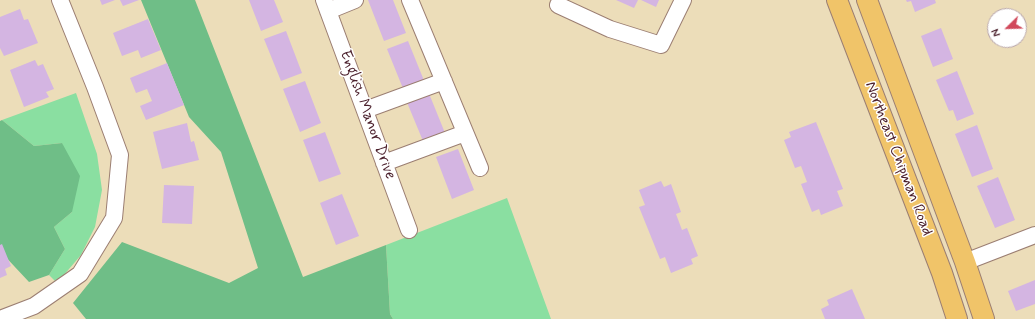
<!DOCTYPE html>
<html>
<head>
<meta charset="utf-8">
<style>
  body { margin:0 }
  #map { position:relative; width:1035px; height:319px; overflow:hidden; background:#ecddb9; font-family:Mynerve,sans-serif }
  canvas { display:block }
  .north { position:absolute; left:987px; top:8px; width:40px; height:40px; box-sizing:border-box; background:#fff; border:1px solid #b7a5aa; border-radius:50%; rotate:247deg; font-size:11px; font-weight:700; line-height:16px; text-align:center; color:#4a1f2b }
  .north::after { content:''; display:block; margin:auto; width:14px; height:18px; background:#d1495b; clip-path:polygon(50% 0,100% 100%,50% 72%,0 100%) }
</style>
</head>
<body>
<div id="map">
<canvas width="1035" height="319"></canvas>
<div class="north">N</div>
</div>
<script>
const ctx = document.querySelector('canvas').getContext('2d');
ctx.lineJoin = 'round';
function paint(path, color) { ctx.fillStyle = color; ctx.fill(path, 'evenodd'); }
const poly = rows => new Path2D(rows.map(r => 'M' + r).join(''));
function stroke(path, color, width, dash) { ctx.strokeStyle = color; ctx.lineWidth = width; ctx.lineCap = dash ? 'butt' : 'round'; ctx.setLineDash(dash || []); ctx.stroke(path); }
function label(font, color, halo, rows, align = 'center') {
  ctx.font = font + ' Mynerve,sans-serif'; ctx.lineWidth = 3; ctx.setLineDash([]); ctx.textBaseline = 'middle'; ctx.strokeStyle = halo; ctx.fillStyle = color; for (const [text, x, y, turn = 0] of rows) {
    ctx.save(); ctx.translate(x, y); ctx.rotate((+turn || 0) * Math.PI / 180); ctx.textAlign = isNaN(turn) ? turn : align; if (halo) ctx.strokeText(text, 0, 0); ctx.fillText(text, 0, 0); ctx.restore();
  }
}
paint(poly([
  [76,93,97,154,102,190,95,227,81,255,57,283,49,275,65,249,54,227,72,212,62,143,34,146,2,120],
  [507,198,551,319,393,319,390,314,386,245]
]), '#8adfa1');
paint(poly([
  [141,0,195,0,303,277,386,245,390,314,393,319,86,319,73,303,122,242,229,283,258,268,221,152,189,117],
  [2,120,34,146,62,143,80,176,72,212,54,227,65,249,49,275,29,282,0,251,0,121]
]), '#6fbe87');
paint(poly([
  [100,0,115,0,102,5],
  [120,0,139,0,123,6],
  [249,0,274,0,283,22,261,31],
  [368,0,393,0,406,33,384,41],
  [616,0,638,0,634,8],
  [641,0,659,0,656,7],
  [906,0,935,0,936,3,915,12,911,1,907,2],
  [20,9,24,20,28,19,38,43,4,56,0,48,0,17],
  [148,19,161,50,141,58,138,50,122,56,113,33],
  [941,28,953,59,933,67,921,36],
  [286,31,302,73,281,81,264,39],
  [408,41,425,83,404,91,387,49],
  [35,60,38,66,43,64,54,89,46,92,49,97,24,107,10,70],
  [167,63,184,105,146,120,140,106,152,101,147,89,136,93,130,78],
  [957,71,974,114,957,121,953,110,949,111,936,80],
  [305,81,321,123,300,132,283,89],
  [428,91,445,133,423,141,406,100],
  [816,122,843,189,837,191,843,206,821,215,819,209,812,212,801,184,807,182,801,166,795,168,784,140,791,137,789,132],
  [187,123,191,142,194,141,199,160,162,169,153,132],
  [977,125,993,169,972,177,955,134],
  [325,132,341,174,319,182,303,140],
  [458,149,474,190,452,199,436,157],
  [998,177,1015,220,995,228,977,186],
  [661,181,664,187,671,184,681,212,676,214,682,230,687,228,698,256,691,259,693,264,671,273,665,257,660,259,639,207,645,205,639,190],
  [164,185,194,186,192,224,162,223],
  [342,194,359,236,336,245,320,203],
  [2,244,11,266,5,269,7,275,0,278,0,245],
  [1035,280,1035,304,1016,311,1008,291],
  [852,289,865,319,825,319,821,309,829,305,827,300]
]), '#d4b5e2');
const minor = poly([
  [324,0,409,230],
  [410,0,480,168],
  [558,5,610,29,661,45,683,0],
  [328,11,355,0],
  [365,110,444,81],
  [384,163,465,133],
  [965,262,1035,235],
  [0,319,34,306,80,274,114,218,120,155,95,87,60,0]
]);
const major = poly([
  [837,0,942,273,957,319],
  [867,0,965,262,984,319]
]);
stroke(minor, '#9b7e72', 18);
stroke(major, '#9b7e72', 22);
stroke(minor, '#fff', 16);
stroke(major, '#f0c469', 20);
label('16px', '#4a1f2b', '#fff', [
  ["English Manor Drive",367,115,70],
  ["Northeast Chipman Road",898,159,69]
]);
</script>
</body>
</html>
